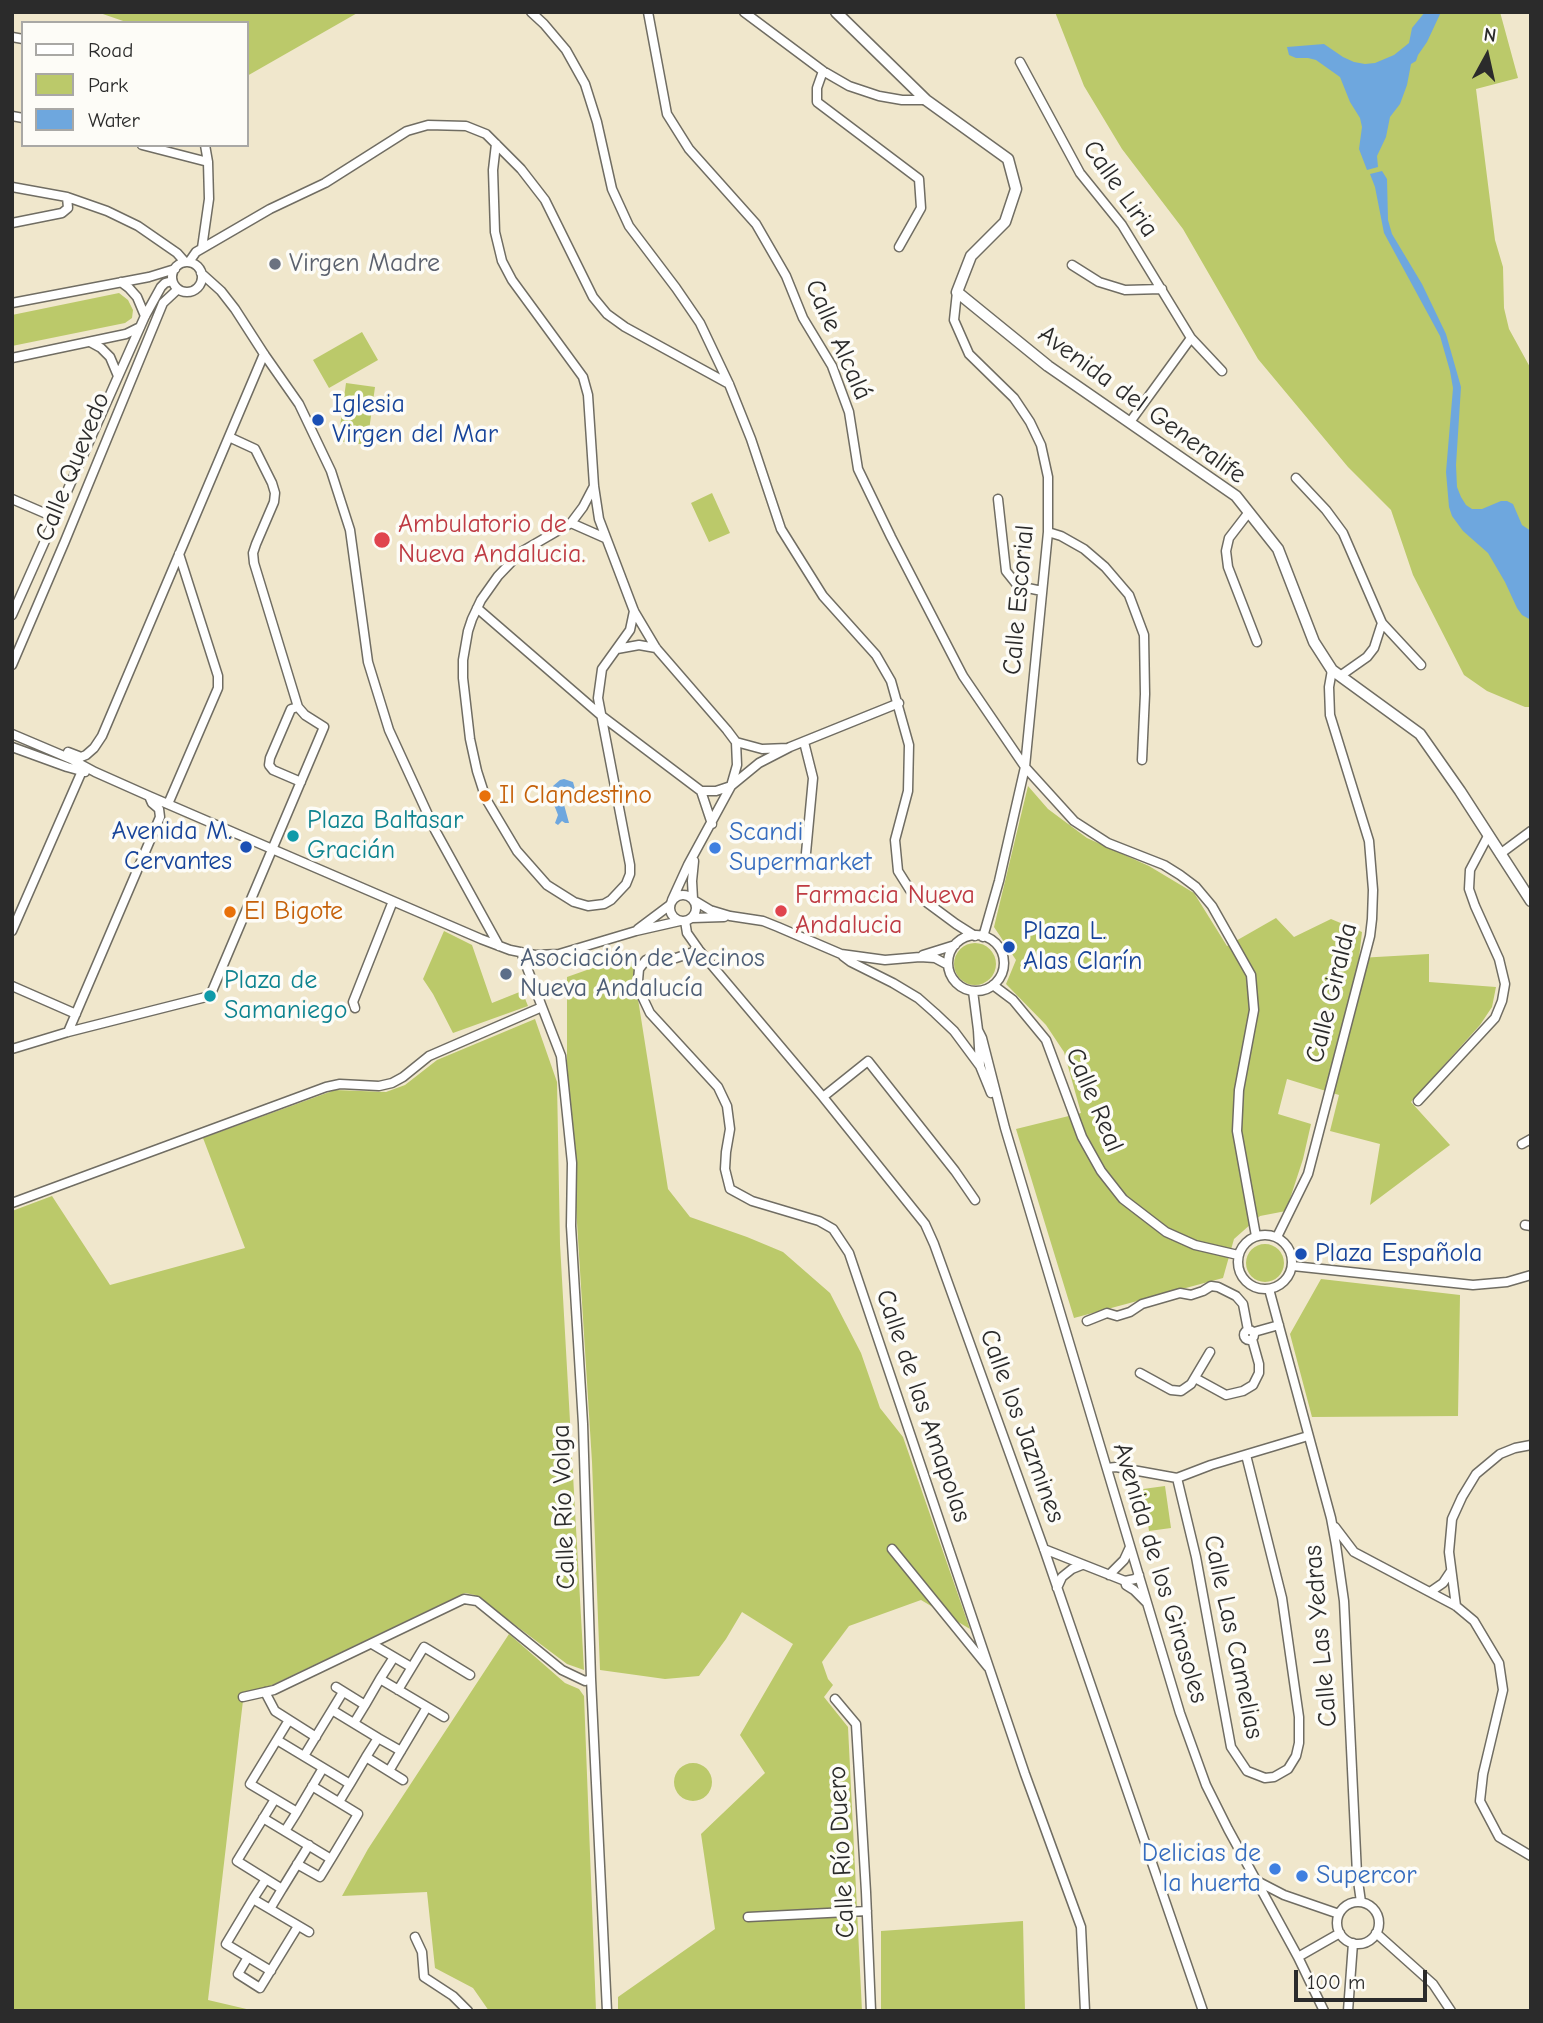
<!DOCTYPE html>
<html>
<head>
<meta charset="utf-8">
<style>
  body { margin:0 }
  #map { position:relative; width:1543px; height:2023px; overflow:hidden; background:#f0e7cc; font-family:"Comic Neue",sans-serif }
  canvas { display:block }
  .frame { position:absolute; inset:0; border:14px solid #2b2b2b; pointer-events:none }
  .legend { position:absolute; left:21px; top:21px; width:228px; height:126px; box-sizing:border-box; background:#fdfcf7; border:2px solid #a9a8a5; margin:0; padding:9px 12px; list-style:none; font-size:21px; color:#2b2b2b }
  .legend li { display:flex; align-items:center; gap:14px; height:35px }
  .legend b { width:35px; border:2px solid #a9a8a5 }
  .north { position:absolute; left:1452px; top:21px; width:70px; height:70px; -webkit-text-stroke:5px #fdfcf7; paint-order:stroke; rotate:8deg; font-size:19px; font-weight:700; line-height:28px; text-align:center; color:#2b2b2b }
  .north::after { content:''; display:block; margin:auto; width:24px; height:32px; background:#2b2b2b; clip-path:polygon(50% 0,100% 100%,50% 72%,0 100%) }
  .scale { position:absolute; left:1294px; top:1970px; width:133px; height:32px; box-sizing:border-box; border:4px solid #2b2b2b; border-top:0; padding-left:9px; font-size:21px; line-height:24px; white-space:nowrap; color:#2b2b2b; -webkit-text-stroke:5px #fdfcf7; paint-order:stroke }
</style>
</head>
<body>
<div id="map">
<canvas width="1543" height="2023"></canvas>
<div class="frame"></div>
<ul class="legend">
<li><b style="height:9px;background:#fff"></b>Road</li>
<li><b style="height:19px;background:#bbc96a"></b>Park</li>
<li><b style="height:19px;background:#6ea7de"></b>Water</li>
</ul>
<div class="north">N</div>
<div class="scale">100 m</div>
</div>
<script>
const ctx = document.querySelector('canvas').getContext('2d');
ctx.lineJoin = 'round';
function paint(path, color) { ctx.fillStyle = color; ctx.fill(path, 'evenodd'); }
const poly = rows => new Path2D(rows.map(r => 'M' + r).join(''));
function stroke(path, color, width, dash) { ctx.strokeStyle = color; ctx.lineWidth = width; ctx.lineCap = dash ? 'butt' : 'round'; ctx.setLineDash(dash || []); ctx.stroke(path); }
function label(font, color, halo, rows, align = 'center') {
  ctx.font = font + ' "Comic Neue",sans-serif'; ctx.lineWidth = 7; ctx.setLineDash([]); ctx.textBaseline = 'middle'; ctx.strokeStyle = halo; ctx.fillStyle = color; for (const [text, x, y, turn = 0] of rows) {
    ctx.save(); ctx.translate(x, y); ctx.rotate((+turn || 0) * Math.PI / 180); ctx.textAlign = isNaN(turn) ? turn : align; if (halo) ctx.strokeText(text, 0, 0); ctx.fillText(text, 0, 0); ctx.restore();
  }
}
paint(poly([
  [97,12,359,12,247,76,247,23,129,23],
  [1055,12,1500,12,1518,78,1476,89,1495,240,1503,267,1504,308,1509,329,1531,369,1531,707,1525,707,1487,691,1464,675,1413,575,1391,510,1348,467,1258,359,1183,229,1122,149,1084,86],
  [119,293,128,300,133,310,132,318,125,323,12,346,12,315],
  [362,332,378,360,329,388,313,360],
  [346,383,375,387,367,445,338,441],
  [712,493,730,533,709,542,691,503],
  [1028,786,1048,809,1087,838,1149,866,1194,893,1227,946,1276,918,1294,937,1331,919,1362,932,1359,958,1429,954,1429,982,1496,987,1492,1007,1480,1025,1411,1102,1450,1145,1370,1205,1380,1144,1330,1131,1339,1095,1287,1079,1278,1114,1311,1124,1303,1159,1286,1211,1260,1216,1234,1239,1223,1278,1074,1318,1016,1129,1081,1113,1064,1052,1046,1025,1006,984,1016,960,994,927],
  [444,931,472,945,492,1003,522,991,528,1006,453,1033,433,994,423,979],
  '954 964a21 21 0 1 1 42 0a21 21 0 1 1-42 0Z',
  [635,953,638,999,668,1189,690,1217,747,1237,783,1252,830,1293,861,1353,880,1408,903,1437,970,1629,921,1600,849,1626,822,1662,828,1679,833,1685,824,1697,848,1727,862,2011,618,2011,618,1997,715,1929,701,1834,765,1773,740,1735,793,1644,742,1612,726,1639,699,1676,665,1679,600,1670,592,1462,567,1063,567,977],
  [535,1019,557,1082,560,1244,584,1670,567,1664,475,1595,465,1593,268,1687,244,1692,208,2000,255,2011,12,2011,12,1211,52,1196,110,1285,245,1248,203,1138,335,1090,386,1092,405,1085,437,1060],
  '1246 1263a19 19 0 1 1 38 0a19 19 0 1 1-38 0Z',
  [1321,1279,1460,1295,1458,1416,1312,1417,1290,1334],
  [1165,1486,1171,1528,1149,1531,1143,1489],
  [509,1634,565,1683,579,1689,584,1696,596,2011,489,2011,473,1988,435,1968,427,1892,342,1896,368,1849],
  '674 1782a19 19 0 1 1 38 0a19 19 0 1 1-38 0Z',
  [1023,1921,1025,2011,881,2011,881,1931]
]), '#bbc96a');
paint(poly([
  [1425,12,1441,12,1427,42,1418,55,1416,61,1411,64,1407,85,1400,104,1390,117,1386,137,1377,156,1378,167,1367,170,1359,149,1362,127,1360,118,1350,102,1340,77,1316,60,1308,58,1296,58,1289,55,1287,47,1324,44,1343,57,1354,62,1365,64,1375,63,1394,55,1409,43,1412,28],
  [1382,171,1387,179,1388,220,1392,234,1422,284,1446,334,1461,387,1456,465,1457,487,1461,497,1466,505,1472,509,1482,509,1501,501,1507,501,1513,504,1522,525,1531,531,1531,620,1522,615,1517,608,1505,582,1488,553,1463,531,1452,516,1449,507,1446,472,1453,388,1450,371,1440,336,1384,233,1375,187,1370,174],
  [564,779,573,782,575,789,572,794,566,797,563,801,569,823,565,823,562,821,558,825,555,823,558,815,551,797,553,786,560,780]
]), '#6ea7de');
const minor = poly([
  [531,12,544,24,566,50,585,84,597,122,612,189,629,226,676,288,700,323,729,384,751,439,781,529,823,596,876,655,891,681,909,745,908,791,895,840,898,871,910,890,956,924,975,936],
  [648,12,667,114,689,149,756,224,786,276,803,318,832,366,849,412,858,469,891,537,963,676,1025,767,1074,821,1108,843,1164,865,1180,875,1196,887,1212,906,1251,975,1254,1010,1239,1090,1237,1131,1256,1236],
  [744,12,823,71,849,86,879,96,902,100,926,100],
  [12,37,23,39],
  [1020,62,1080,173,1122,225,1191,338,1222,371],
  [823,71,817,88,817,102,919,179,921,208,899,247],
  [12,116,23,118],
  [496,144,493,170,495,232,502,261,512,280,583,377,588,395,594,486,599,519,634,611,656,648,727,730,736,742],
  [142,145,208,162],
  [12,187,67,197,107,211,138,226,177,253,185,262],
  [12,223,62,213,68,208,67,197],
  [202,248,209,199,208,162,205,145],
  '172 277a15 15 0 1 1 30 0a15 15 0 1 1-30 0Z',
  [189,262,196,252,270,209,325,183,407,131,428,125,466,126,486,134,521,169,545,200,593,297,607,314,625,327,729,384],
  [1072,265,1099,282,1125,290,1162,289],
  [201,273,221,291,235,309,264,354,299,404,331,471,350,530,368,662,389,730,435,830,499,946],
  [121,282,129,288,137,297,145,316],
  [957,292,954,320,969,354,1014,398,1030,422,1041,445,1048,477,1048,532,1025,767,999,881,983,937],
  [12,303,149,277,175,269],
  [90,342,101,348,110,357,118,376],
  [12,358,126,334,140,327],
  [1130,422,1191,338],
  [1296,478,1326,510,1343,533,1382,623,1421,665],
  [594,486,583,507,571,523,521,552,498,576,481,600,472,619,468,631,463,660,463,678,470,739,477,771,486,799,517,851,547,885,574,902,588,906,604,904,611,900,626,884,630,874,630,865,598,698,602,669,630,630,634,611],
  [12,499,56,518],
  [998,499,1006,571,1018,586,1042,591],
  [1249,512,1229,538,1226,551,1228,567,1257,642],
  [571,523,605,538],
  [1048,532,1061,536,1084,549,1105,567,1129,595,1144,635,1145,694,1142,760],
  [477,608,603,717,701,791],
  [12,615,145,316,161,287,165,283,172,281],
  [617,649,639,645,656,648],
  [12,665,65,541,163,303,178,289],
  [1340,676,1367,657,1374,648,1382,623],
  [298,707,291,709,270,758,269,765,273,770,301,782],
  [12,734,71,759,95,772,149,796,481,939,510,950,535,955,559,954,636,931,680,921],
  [736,742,762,749,788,748],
  [804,742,813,778,806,853],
  [12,747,67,767,85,772],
  [68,752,81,757,86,755,94,748,102,736,264,354],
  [701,791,716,791,731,786,759,763,790,747,899,703],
  [701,791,712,824],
  [168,804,218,688,218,676,179,554],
  [1500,854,1531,831],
  '670 908a13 13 0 1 1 26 0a13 13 0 1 1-26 0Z',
  [693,899,692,881,694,861],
  [672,900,688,865,731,786,737,765,736,742],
  [695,901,710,910,730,916,763,921,778,927,841,954,885,960,920,957,935,958,948,965],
  [692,918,724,917],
  [685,921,687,933,699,950,823,1097,925,1224,934,1244,1044,1549,1203,2011],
  [638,929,670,905],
  [12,931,82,771],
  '948 963a28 28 0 1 1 56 0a28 28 0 1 1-56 0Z',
  [699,950,676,958,655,957,646,960,639,969,638,981,641,994,650,1013,718,1087,727,1106,730,1129,726,1152,725,1169,730,1189,752,1201,819,1221,833,1229,849,1253,1025,1774,1081,1927,1085,2011],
  [923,955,955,945],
  [843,956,851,962,893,983,918,998,935,1013,954,1031,980,1066,991,1093],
  [993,985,1013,1000,1046,1040,1082,1137,1101,1171,1123,1199,1166,1232,1195,1245,1238,1255],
  [12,986,76,1014],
  [973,991,978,1030,980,1065],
  [542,1007,561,1056,572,1163,571,1226,583,1424,591,1679,607,2011],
  [355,1008,353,1002,393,901],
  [978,1030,982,1038,1005,1128,1180,1713,1206,1785,1228,1829,1298,1957,1324,2011],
  [68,1032,160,817,159,809,152,803,149,796],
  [12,1049,68,1032,210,996,324,727,305,715,298,707,254,563,253,553,256,544,274,502,275,493,272,483,255,449,229,437],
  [823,1097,868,1061,955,1171,975,1200],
  [1418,1101,1495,1018,1502,1001,1505,984,1499,959,1475,906,1469,889,1470,870,1488,836],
  [1522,1144,1531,1139],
  [12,1203,326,1087,340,1084,379,1086,392,1083,403,1077,429,1056,542,1007,521,952],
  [1525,1225,1531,1226],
  '1238 1262a27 27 0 1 1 54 0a27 27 0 1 1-54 0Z',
  [1277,1237,1308,1174,1370,936,1372,919,1373,890,1369,841,1330,715,1329,687,1332,670],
  [1293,1266,1473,1285,1507,1282,1531,1275],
  [1269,1289,1331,1518,1336,1545,1344,1601,1357,1874,1361,1902],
  [1087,1321,1107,1313,1117,1316,1130,1312,1142,1304,1180,1293,1191,1295,1203,1291,1211,1286,1218,1287,1236,1296,1243,1304,1248,1330],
  '1244 1335a5 5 0 1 1 10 0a5 5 0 1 1-10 0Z',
  [1254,1332,1279,1325],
  [1140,1373,1171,1390,1181,1391,1191,1384,1210,1352],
  [1195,1378,1226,1395,1243,1391,1253,1385,1259,1373,1259,1364,1252,1339],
  [1107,1468,1116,1467,1177,1478,1211,1465,1308,1436],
  [1177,1478,1196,1557,1231,1747,1247,1771,1265,1778,1274,1777,1288,1769,1296,1756,1299,1743,1299,1717,1282,1598,1246,1455],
  [1335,1527,1354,1552,1456,1606,1474,1621,1499,1663,1503,1690,1483,1774,1480,1801,1499,1837,1531,1856],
  [892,1549,988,1667],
  [1044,1549,1125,1581,1135,1579,1139,1575],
  [1109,1575,1124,1560,1130,1547],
  [1125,1581,1126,1585,1134,1590,1147,1603],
  [1057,1588,1062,1577,1072,1569,1082,1565],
  [1430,1592,1443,1583,1451,1571],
  [1456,1606,1449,1552,1452,1519,1462,1497,1476,1474,1500,1454,1515,1448,1531,1445],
  [372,1644,411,1667],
  [394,1657,380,1679,444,1717],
  [336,1687,365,1705,354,1723],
  [398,1690,424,1647,470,1675],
  [265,1692,275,1711,316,1737],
  [243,1697,274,1690,464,1599,477,1601,562,1670,585,1681,591,1679],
  [835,1699,856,1724,866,1892,871,2011],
  [365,1705,380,1679],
  [332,1710,378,1738],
  [277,1740,350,1784,339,1802],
  [401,1751,378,1738,366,1757,403,1780],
  [304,1756,343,1692],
  [389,1771,427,1707],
  [350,1784,366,1757],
  [312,1786,358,1814,331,1859],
  [297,1812,323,1768],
  [263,1818,331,1859,320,1877,297,1864],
  [285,1831,297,1812,250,1784,289,1720],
  [266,1879,253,1899,309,1932],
  [1255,1880,1284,1895,1339,1914],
  [282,1889,309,1845],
  [253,1899,226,1944,271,1971],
  '1337 1923a21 21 0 1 1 42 0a21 21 0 1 1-42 0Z',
  [270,1909,282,1889,237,1861,275,1799],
  [748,1917,867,1911],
  [1376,1933,1433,1984,1451,2011],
  [415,1937,422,1952,424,1977,453,1996,468,2011],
  [248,1957,238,1974,260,1988,298,1926],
  [1298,1957,1340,1933],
  [1348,2011,1353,1943]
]);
const tertiary = poly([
  [836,12,926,100,1008,159,1016,189,1005,222,971,256,957,292,1048,366,1236,496,1278,549,1314,642,1332,670,1420,734,1460,791,1531,901]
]);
stroke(minor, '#706d63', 11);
stroke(tertiary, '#706d63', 13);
stroke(minor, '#fff', 8);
stroke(tertiary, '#fff', 10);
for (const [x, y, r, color] of [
  [275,264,7,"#6b7280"],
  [318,420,7,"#1a4fb4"],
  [382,540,9,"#e0444e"],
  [485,796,7,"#e8710a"],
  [293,836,7,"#0f9aa8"],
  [246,847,7,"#1a4fb4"],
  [715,848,7,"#3f7fe0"],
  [781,911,7,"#e0444e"],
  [230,912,7,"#e8710a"],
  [1009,947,7,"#1a4fb4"],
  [506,974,7,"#5c6f8a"],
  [210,996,7,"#0f9aa8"],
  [1301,1254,7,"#1a4fb4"],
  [1275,1869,7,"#3f7fe0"],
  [1302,1876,7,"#3f7fe0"]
]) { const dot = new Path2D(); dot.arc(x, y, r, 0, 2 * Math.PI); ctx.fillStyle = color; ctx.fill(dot); stroke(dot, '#fdfcf7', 2.5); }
label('26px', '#2b2b2b', '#fdfcf7', [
  ["Calle Liria",1120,189,55],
  ["Calle Alcalá",838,340,66],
  ["Avenida del Generalife",1142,405,36],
  ["Calle Quevedo",73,467,-68],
  ["Calle Escorial",1019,600,-85],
  ["Calle Giralda",1332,993,-76],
  ["Calle Real",1094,1100,67],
  ["Calle de las Amapolas",923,1406,71],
  ["Calle los Jazmines",1022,1426,70],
  ["Calle Río Volga",564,1507,-92],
  ["Avenida de los Girasoles",1160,1573,73],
  ["Calle Las Yedras",1321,1636,-95],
  ["Calle Las Camelias",1233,1637,78],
  ["Calle Río Duero",842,1852,-93]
]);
label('26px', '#5b616d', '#fdfcf7', [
  ["Virgen Madre",289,264]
], 'left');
label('26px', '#164399', '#fdfcf7', [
  ["Iglesia",332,405],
  ["Virgen del Mar",332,435],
  ["Avenida M.",232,832,"right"],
  ["Cervantes",232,862,"right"],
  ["Plaza L.",1023,932],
  ["Alas Clarín",1023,962],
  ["Plaza Española",1315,1254]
], 'left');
label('26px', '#be3a42', '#fdfcf7', [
  ["Ambulatorio de",398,525],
  ["Nueva Andalucia.",398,555],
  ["Farmacia Nueva",795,896],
  ["Andalucia",795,926]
], 'left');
label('26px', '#c56008', '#fdfcf7', [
  ["Il Clandestino",499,796],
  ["El Bigote",244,912]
], 'left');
label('26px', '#0d838f', '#fdfcf7', [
  ["Plaza Baltasar",307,821],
  ["Gracián",307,851],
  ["Plaza de",224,981],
  ["Samaniego",224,1011]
], 'left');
label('26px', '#366cbe', '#fdfcf7', [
  ["Scandi",729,833],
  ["Supermarket",729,863],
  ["Delicias de",1261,1854,"right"],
  ["la huerta",1261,1884,"right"],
  ["Supercor",1316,1876]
], 'left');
label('26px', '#4e5e75', '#fdfcf7', [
  ["Asociación de Vecinos",520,959],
  ["Nueva Andalucía",520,989]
], 'left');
</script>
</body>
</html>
